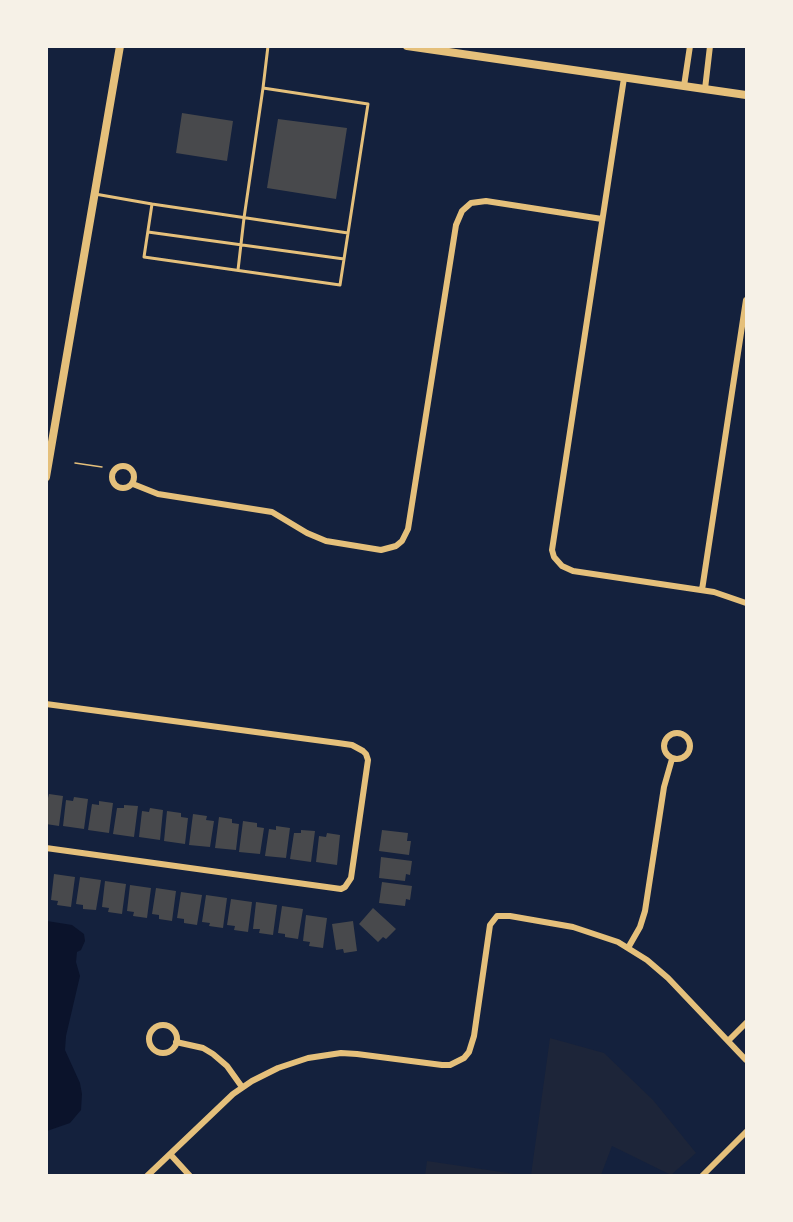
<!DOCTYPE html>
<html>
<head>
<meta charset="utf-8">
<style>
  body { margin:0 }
  #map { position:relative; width:793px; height:1222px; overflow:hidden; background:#14213d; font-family:"Alegreya Sans",sans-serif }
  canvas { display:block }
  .frame { position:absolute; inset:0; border:48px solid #f6f1e7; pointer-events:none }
</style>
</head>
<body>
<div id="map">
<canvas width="793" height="1222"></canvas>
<div class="frame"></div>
</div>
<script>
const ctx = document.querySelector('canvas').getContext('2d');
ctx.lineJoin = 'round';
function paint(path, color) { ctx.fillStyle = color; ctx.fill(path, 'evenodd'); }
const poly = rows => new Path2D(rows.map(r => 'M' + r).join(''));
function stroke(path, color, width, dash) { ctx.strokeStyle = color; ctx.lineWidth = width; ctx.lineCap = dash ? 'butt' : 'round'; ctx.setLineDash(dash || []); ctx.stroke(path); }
paint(poly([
  [550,1038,604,1053,653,1100,696,1153,671,1175,612,1146,601,1175,531,1175],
  [427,1161,522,1175,425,1175]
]), '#1d2539');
paint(poly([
  [47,921,72,925,84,934,85,941,81,950,77,952,76,962,80,976,66,1036,65,1050,80,1083,82,1094,81,1110,70,1123,47,1131]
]), '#0b132b');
paint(poly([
  [182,113,233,121,227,161,176,153],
  [278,119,347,128,336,199,267,188],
  [49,794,63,796,59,826,46,824,46,797,48,798],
  [74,797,88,799,84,829,63,826,66,800,73,801],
  [99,801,113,803,109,833,88,830,92,804,99,805],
  [124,805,138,806,134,837,113,834,117,808,124,808],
  [150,808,163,810,160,840,139,837,142,811,149,812],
  [167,811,181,813,181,817,188,818,185,844,164,841],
  [193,814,207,816,206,820,214,821,210,847,189,845],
  [219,817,232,819,232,823,239,824,236,850,215,848],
  [243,821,257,823,257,827,264,828,260,854,239,852],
  [276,826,290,828,286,858,265,856,269,829,276,830],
  [301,830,315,831,311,862,290,859,294,833,301,833],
  [382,830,408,833,407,841,411,841,409,855,379,851],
  [327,833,340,835,337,865,316,862,319,836,326,837],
  [381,857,412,861,410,875,406,874,405,881,379,878],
  [54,874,75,877,71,907,57,905,58,901,51,900],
  [80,877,101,880,96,910,83,909,83,905,76,904],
  [105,881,126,884,122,914,108,912,109,908,102,907],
  [382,882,412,886,410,900,406,899,405,906,379,903],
  [130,885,151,888,147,918,133,916,134,912,127,911],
  [156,888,176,891,172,921,159,919,159,915,152,914],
  [181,892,202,895,197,925,184,923,184,919,177,918],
  [206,895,227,898,223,928,209,926,210,923,202,922],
  [231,899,252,902,248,932,234,930,235,926,227,925],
  [256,902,277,905,273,935,259,933,260,929,253,929],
  [282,906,303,909,298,939,285,937,285,934,278,933],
  [373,908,396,929,386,939,383,937,378,942,359,924],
  [306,915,327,918,323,948,309,946,310,942,303,941],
  [353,921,357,951,344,953,343,949,336,950,332,924]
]), '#48494c');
stroke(poly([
  [75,463,102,467]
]), '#e5c07b', 1.5);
stroke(poly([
  [95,194,152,204,144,257,340,285,368,104,263,88,268,46],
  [152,204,348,233],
  [148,232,344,259],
  [238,270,244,218,263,88]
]), '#e5c07b', 3);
stroke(poly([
  [624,78,552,550,554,557,562,566,573,571,714,592,746,603],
  [684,86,690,46],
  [705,89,710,46],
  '112 477a11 11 0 1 1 22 0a11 11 0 1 1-22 0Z',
  [133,484,158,494,272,512,307,533,326,541,381,550,396,546,402,541,408,529,456,225,462,211,471,203,486,201,602,219],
  [702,590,746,300],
  [46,704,338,743,352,745,363,751,366,754,368,760,351,878,345,887,341,889,46,848],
  '664 746a13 13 0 1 1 26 0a13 13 0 1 1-26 0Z',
  [628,948,640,927,645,911,664,787,672,759],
  '149 1039a14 14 0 1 1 28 0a14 14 0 1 1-28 0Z',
  [728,1041,746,1023],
  [176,1042,203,1048,213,1054,227,1066,242,1087],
  [170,1154,190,1176],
  [147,1176,233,1094,252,1081,278,1068,308,1058,341,1053,357,1054,442,1065,450,1065,464,1058,469,1052,474,1036,490,925,497,916,510,916,573,927,618,942,647,960,668,978,746,1060],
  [702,1176,746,1132]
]), '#e5c07b', 6);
stroke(poly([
  [407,46,746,95],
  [46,477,120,46]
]), '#e5c07b', 8);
</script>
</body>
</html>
